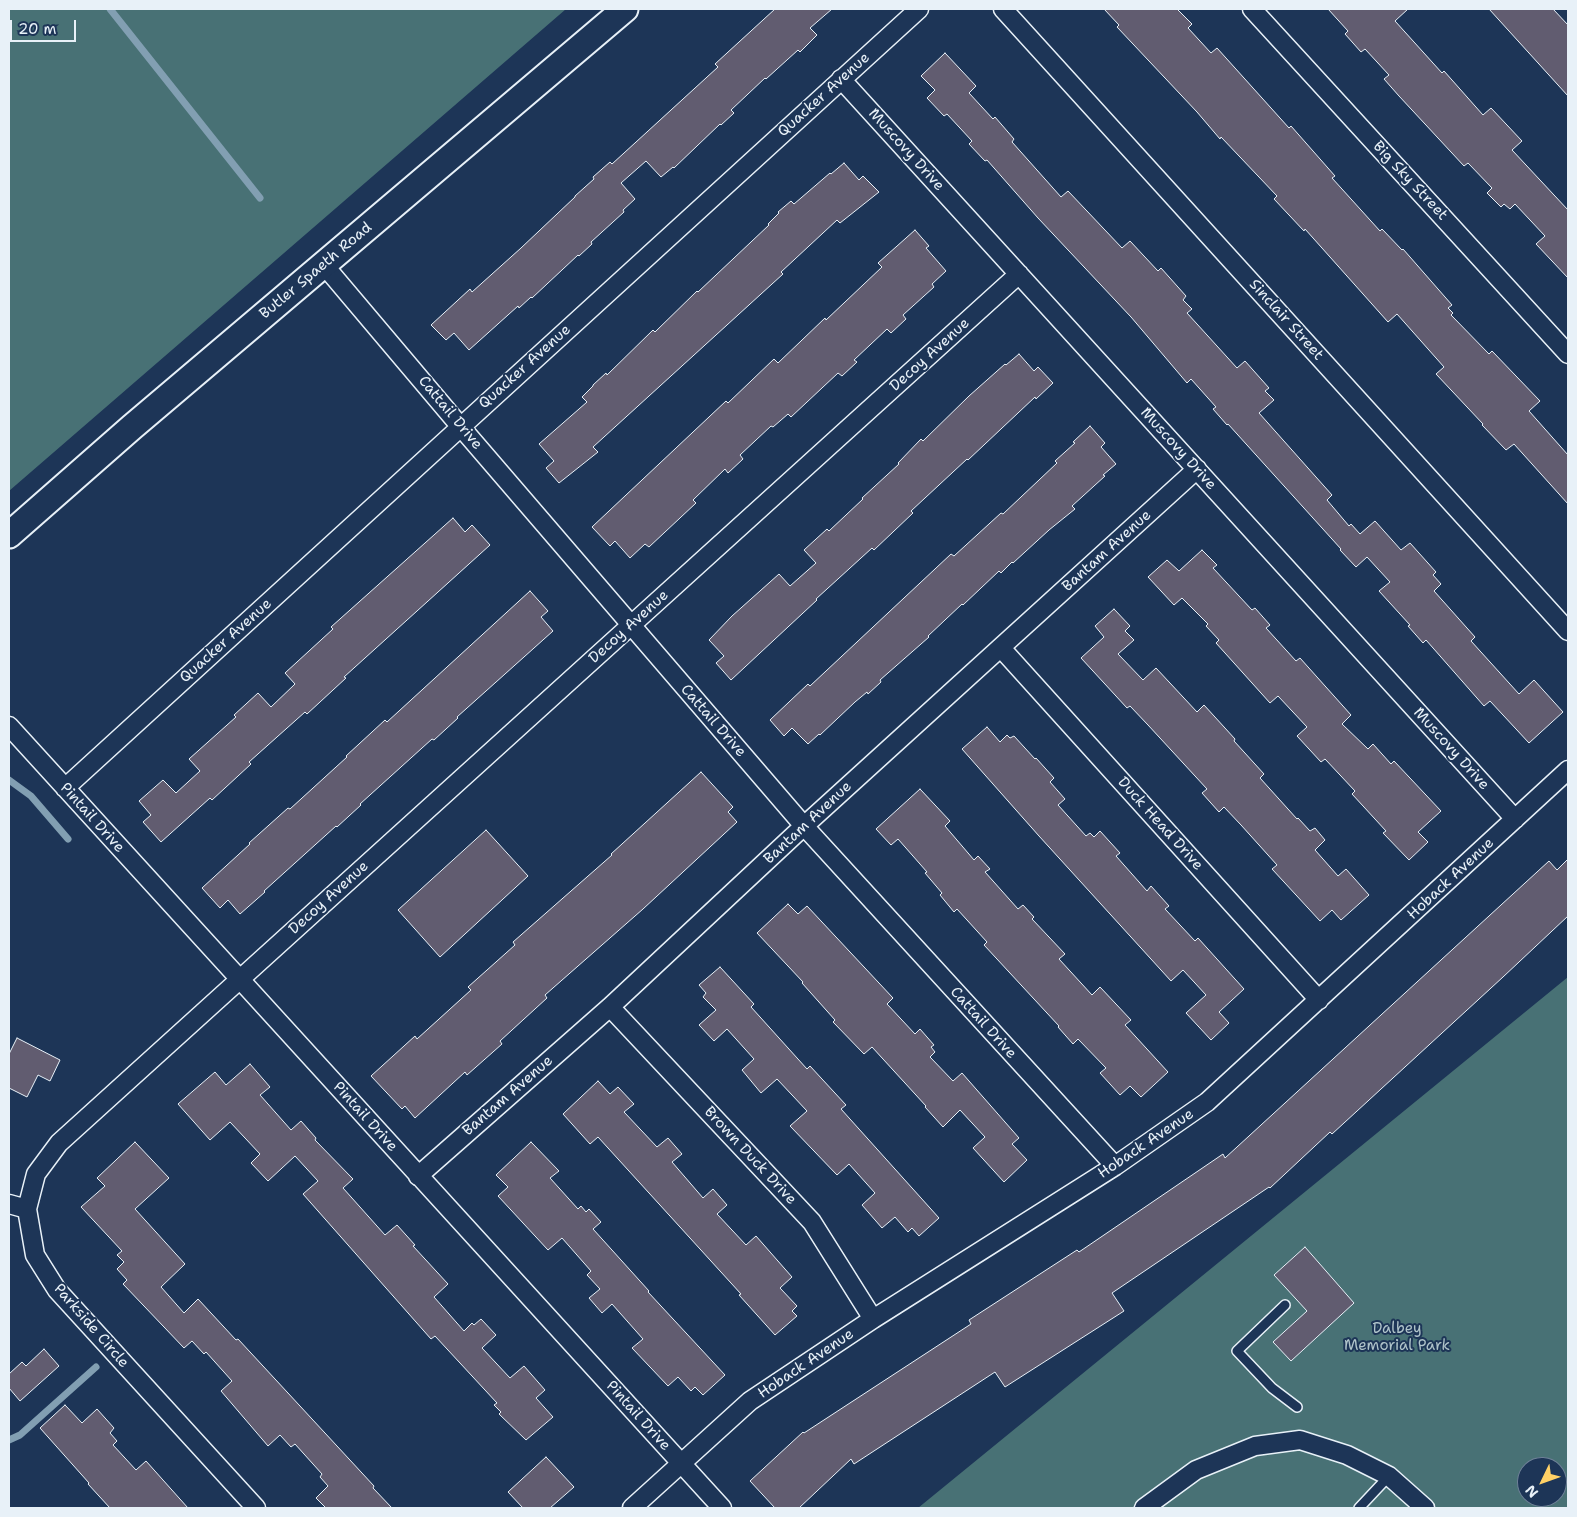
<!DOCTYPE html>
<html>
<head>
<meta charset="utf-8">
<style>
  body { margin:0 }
  #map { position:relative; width:1577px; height:1517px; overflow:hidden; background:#1d3557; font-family:"Shantell Sans",sans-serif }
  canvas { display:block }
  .frame { position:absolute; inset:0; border:10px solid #e8f1f8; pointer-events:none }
  .north { position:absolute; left:1517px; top:1457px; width:50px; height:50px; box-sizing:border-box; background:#1d3557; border:1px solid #6e8097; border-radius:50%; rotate:228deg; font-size:14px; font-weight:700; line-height:20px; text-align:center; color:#e8f1f8 }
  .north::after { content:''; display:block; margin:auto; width:18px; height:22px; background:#ffd166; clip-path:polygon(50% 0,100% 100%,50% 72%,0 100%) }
  .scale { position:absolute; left:10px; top:20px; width:66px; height:22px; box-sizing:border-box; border:2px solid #e8f1f8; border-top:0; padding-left:6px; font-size:15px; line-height:18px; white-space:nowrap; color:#e8f1f8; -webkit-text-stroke:4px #1d3557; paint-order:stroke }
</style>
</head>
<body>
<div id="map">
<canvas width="1577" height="1517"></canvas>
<div class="frame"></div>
<div class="north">N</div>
<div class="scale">20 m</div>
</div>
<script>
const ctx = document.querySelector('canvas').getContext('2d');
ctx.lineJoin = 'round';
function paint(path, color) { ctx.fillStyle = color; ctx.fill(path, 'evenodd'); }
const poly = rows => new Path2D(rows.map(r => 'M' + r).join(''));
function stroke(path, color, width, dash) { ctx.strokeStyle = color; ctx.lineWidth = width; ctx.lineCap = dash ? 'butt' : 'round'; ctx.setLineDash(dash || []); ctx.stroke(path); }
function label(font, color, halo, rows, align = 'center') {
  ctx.font = font + ' "Shantell Sans",sans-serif'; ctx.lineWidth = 4; ctx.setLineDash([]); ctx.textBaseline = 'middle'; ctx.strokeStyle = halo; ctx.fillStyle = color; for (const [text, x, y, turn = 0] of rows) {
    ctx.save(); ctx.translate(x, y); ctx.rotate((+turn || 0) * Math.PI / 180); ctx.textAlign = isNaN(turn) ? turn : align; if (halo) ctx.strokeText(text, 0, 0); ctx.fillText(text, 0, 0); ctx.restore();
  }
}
paint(poly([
  [9,9,566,9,9,491],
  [1568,977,1568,1508,918,1508],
  [1527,1467,1557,1467,1557,1497,1527,1497]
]), '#487175');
stroke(poly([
  [110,9,260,198],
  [9,780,31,796,68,839],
  [9,1440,20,1435,96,1367]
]), '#829fb2', 7);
const building = poly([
  [775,9,832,9,810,28,817,35,800,52,798,50,766,79,765,78,731,110,734,113,721,125,720,124,674,168,673,167,661,177,646,161,621,183,635,199,623,210,624,212,591,242,592,244,579,256,578,255,532,298,531,297,519,308,518,306,469,350,454,333,446,340,431,325,470,289,472,292,521,248,575,197,575,196,594,179,593,177,610,162,612,164,718,67,715,64,775,9],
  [1104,9,1177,9,1192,24,1188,28,1211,53,1217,48,1289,128,1291,126,1335,176,1332,178,1380,231,1382,229,1402,250,1403,249,1452,305,1448,308,1453,313,1451,315,1489,354,1492,351,1540,401,1529,411,1568,455,1568,504,1514,444,1506,450,1482,425,1483,424,1436,374,1444,367,1397,314,1388,322,1305,229,1304,231,1274,199,1277,196,1221,137,1220,139,1197,112,1117,27,1119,25,1104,9],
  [1328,9,1408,9,1395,21,1442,73,1444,71,1483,115,1491,108,1522,141,1512,150,1568,210,1568,278,1536,244,1545,236,1515,204,1510,209,1504,204,1501,207,1487,193,1492,188,1468,163,1464,166,1399,96,1384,79,1389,75,1365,49,1361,52,1345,34,1348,31,1328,9],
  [1489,9,1553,9,1568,25,1568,96,1489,9],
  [945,53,976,86,969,93,993,119,995,117,1014,139,1012,142,1061,197,1068,191,1122,248,1130,241,1158,271,1161,268,1186,296,1183,300,1192,309,1187,313,1237,368,1245,361,1269,388,1265,391,1274,400,1259,413,1332,495,1327,500,1349,526,1351,524,1360,534,1375,521,1401,550,1410,543,1436,572,1433,575,1441,584,1434,591,1475,637,1471,641,1519,694,1534,680,1563,712,1529,743,1490,701,1484,706,1426,640,1423,643,1408,626,1410,625,1379,591,1390,582,1367,557,1356,567,1340,550,1341,549,1228,424,1227,425,1213,409,1216,407,1191,379,1187,383,1131,317,1038,218,987,160,985,161,969,144,972,141,947,114,944,116,927,98,935,90,921,76,945,53],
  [844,163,859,180,863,176,879,192,840,223,837,220,781,272,783,274,593,447,598,452,559,483,546,468,554,461,539,444,587,402,582,397,593,386,593,385,606,373,607,375,653,330,655,332,697,291,698,292,769,225,768,224,779,213,778,212,791,201,794,204,830,173,831,174,844,163],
  [915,230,929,246,926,248,946,271,932,284,934,287,903,315,906,319,891,333,887,329,854,360,857,362,842,376,838,373,791,417,788,414,773,427,771,426,740,455,743,459,728,473,725,469,693,500,696,503,649,547,645,544,630,558,615,541,610,546,592,527,726,401,728,403,774,359,778,363,825,318,826,320,882,267,878,263,915,230],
  [1019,354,1034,371,1038,367,1053,383,1036,399,1035,397,968,460,967,459,911,511,913,513,874,550,872,548,816,599,817,600,731,680,716,663,724,656,709,640,732,616,779,574,790,586,816,563,804,550,827,529,829,531,863,499,862,498,899,464,898,463,921,439,923,441,969,396,1005,364,1006,365,1019,354],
  [1090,426,1105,443,1101,447,1116,464,1103,475,1105,476,1072,506,1075,509,1049,530,1013,563,1012,562,1001,573,999,571,963,605,962,604,928,636,929,637,880,680,881,682,868,694,867,692,855,702,820,735,819,734,808,744,792,728,784,736,770,720,808,684,810,686,951,554,954,556,1001,513,1003,514,1057,463,1055,461,1075,443,1073,442,1090,426],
  [453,518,465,532,472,525,490,545,344,677,346,678,307,714,305,712,249,762,251,764,212,800,210,798,161,842,143,822,151,815,139,801,163,780,176,793,200,771,189,759,236,717,234,715,258,693,271,707,295,684,285,673,333,629,331,627,453,518],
  [1202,550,1217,565,1213,568,1252,610,1255,608,1270,625,1266,628,1296,661,1300,658,1351,715,1342,724,1368,749,1373,744,1391,764,1394,761,1441,811,1418,832,1428,842,1409,860,1383,833,1386,831,1352,794,1355,791,1325,759,1321,762,1297,736,1307,727,1278,696,1270,703,1216,643,1219,640,1206,626,1208,624,1182,598,1174,605,1148,577,1167,560,1179,571,1202,550],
  [530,591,548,611,541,617,553,631,457,717,458,718,434,740,432,739,360,804,361,805,337,827,336,826,264,891,265,892,240,914,228,900,220,908,202,888,250,844,249,843,288,808,290,809,347,757,346,756,385,720,387,722,530,591],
  [1114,609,1130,626,1125,631,1134,640,1118,654,1143,680,1156,668,1197,712,1204,705,1235,739,1234,741,1264,774,1260,778,1297,819,1298,818,1310,831,1315,828,1325,840,1315,850,1338,876,1346,869,1369,895,1341,920,1332,910,1320,921,1272,869,1277,865,1241,825,1224,807,1219,812,1202,793,1207,789,1148,725,1130,706,1127,708,1081,658,1104,637,1095,626,1114,609],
  [987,727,1000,742,1007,735,1010,738,1014,736,1035,759,1036,758,1054,778,1050,782,1065,799,1058,805,1086,836,1090,833,1094,837,1100,831,1120,853,1116,856,1147,891,1151,886,1169,906,1165,909,1195,941,1198,938,1244,989,1219,1012,1229,1023,1211,1040,1186,1013,1206,995,1183,970,1171,981,1039,836,962,749,987,727],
  [701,772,733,807,728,812,737,822,643,909,545,995,547,998,500,1041,502,1044,467,1075,465,1072,415,1118,405,1106,402,1109,371,1076,415,1036,417,1039,471,990,468,987,515,945,513,942,612,855,611,854,701,772],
  [920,789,950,821,945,826,974,860,978,856,990,869,985,872,1018,909,1023,905,1034,917,1032,919,1065,954,1059,959,1092,995,1100,987,1131,1020,1125,1025,1168,1072,1141,1097,1130,1086,1120,1095,1100,1073,1106,1068,1078,1039,1073,1044,1058,1027,1059,1026,984,945,987,942,957,909,954,912,940,895,942,893,925,873,927,872,898,839,891,845,876,829,920,789],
  [486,830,528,876,440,957,398,910,486,830],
  [1568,859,1568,916,1503,977,1332,1134,1330,1132,1270,1188,1269,1187,1112,1293,1124,1311,1005,1387,995,1372,854,1464,851,1459,799,1508,775,1508,750,1481,803,1432,804,1433,971,1324,969,1320,1077,1250,1079,1252,1223,1154,1225,1158,1549,861,1557,870,1568,859],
  [788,904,798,914,807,906,893,998,887,1004,915,1034,920,1029,934,1045,931,1047,935,1052,930,1057,953,1081,962,1073,1019,1138,1012,1144,1027,1160,1004,1182,973,1148,985,1137,960,1110,943,1127,925,1107,926,1106,872,1047,864,1054,833,1022,835,1020,802,983,803,982,757,933,788,904],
  [720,967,754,1004,751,1007,807,1069,810,1066,846,1105,841,1109,939,1218,919,1236,912,1228,908,1232,895,1217,882,1228,862,1205,875,1193,849,1164,837,1175,790,1126,807,1111,777,1079,761,1093,742,1070,754,1059,727,1029,714,1041,699,1025,716,1010,703,997,706,993,699,985,720,967],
  [17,1038,60,1060,50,1081,38,1075,27,1097,9,1088,9,1054,17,1038],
  [250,1064,270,1087,260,1095,291,1130,301,1121,316,1138,315,1140,353,1179,343,1188,385,1235,397,1225,415,1245,413,1246,448,1284,434,1297,464,1331,472,1323,474,1325,481,1319,496,1335,482,1348,510,1378,524,1366,545,1390,536,1398,553,1417,526,1440,499,1414,501,1412,494,1405,497,1403,435,1336,431,1339,303,1194,318,1181,295,1156,268,1181,251,1163,260,1154,230,1122,210,1140,178,1104,215,1072,226,1085,250,1064],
  [598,1081,610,1094,618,1087,634,1104,624,1112,657,1147,668,1138,682,1154,672,1162,703,1198,713,1189,727,1205,717,1214,746,1245,756,1236,792,1277,780,1288,797,1306,792,1311,797,1316,775,1335,739,1295,741,1294,598,1137,590,1144,563,1114,598,1081],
  [135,1142,169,1178,135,1209,185,1264,161,1287,184,1313,198,1299,236,1340,238,1339,374,1486,373,1488,392,1508,326,1508,316,1498,328,1486,320,1477,322,1474,295,1444,291,1447,280,1435,268,1446,221,1391,232,1381,206,1352,204,1354,192,1341,184,1348,123,1284,127,1280,117,1269,124,1262,117,1255,122,1251,81,1207,105,1186,97,1178,135,1142],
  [531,1142,559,1171,550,1178,578,1209,581,1206,586,1212,589,1209,601,1222,593,1229,649,1291,648,1292,725,1375,703,1395,695,1387,691,1391,678,1377,668,1386,632,1348,643,1339,612,1304,602,1313,589,1298,600,1289,587,1275,591,1271,562,1238,548,1250,498,1196,508,1187,496,1175,531,1142],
  [1305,1247,1354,1303,1291,1361,1273,1342,1307,1311,1274,1275,1305,1247],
  [44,1349,59,1366,20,1401,9,1388,9,1374,22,1362,26,1366,44,1349],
  [65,1405,82,1423,97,1409,114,1428,110,1433,117,1441,113,1445,136,1470,146,1461,188,1508,110,1508,88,1484,89,1483,40,1428,65,1405],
  [546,1457,574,1487,550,1508,523,1508,508,1492,546,1457]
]);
paint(building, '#615c70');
stroke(building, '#e8f1f8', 1);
const lane = poly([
  [1285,1305,1237,1351,1272,1388,1297,1407],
  [1359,1508,1389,1476]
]);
const street = poly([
  [1003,9,1568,631],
  [1252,9,1568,354],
  [841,79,1515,819],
  [324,265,460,426,804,826,1115,1166],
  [1001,648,1319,1000],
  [9,726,722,1508],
  [65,788,919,9],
  [610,1007,812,1222,873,1319],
  [418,1176,610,1007,804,826,1197,469],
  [9,1204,27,1209],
  [256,1508,57,1290,35,1255,27,1209,36,1174,59,1143,1019,274],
  [632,1508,750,1401,873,1319,1115,1166,1207,1102,1568,770],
  [1144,1508,1196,1470,1255,1446,1300,1440,1347,1455,1389,1476,1425,1508]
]);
const secondary = poly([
  [9,535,132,427,625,9]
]);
stroke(lane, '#e8f1f8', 12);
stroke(street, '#e8f1f8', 21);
stroke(secondary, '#e8f1f8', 29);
stroke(lane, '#1d3557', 9);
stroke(street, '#1d3557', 18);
stroke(secondary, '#1d3557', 25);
label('15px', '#e8f1f8', '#1d3557', [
  ["Quacker Avenue",824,95,-42],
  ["Muscovy Drive",906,150,48],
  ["Big Sky Street",1410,181,47],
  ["Butler Spaeth Road",316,271,-40],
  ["Sinclair Street",1286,320,48],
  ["Decoy Avenue",930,355,-42],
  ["Quacker Avenue",525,367,-42],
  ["Cattail Drive",450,413,50],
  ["Muscovy Drive",1178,449,48],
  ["Bantam Avenue",1107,551,-42],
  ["Decoy Avenue",629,627,-42],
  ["Quacker Avenue",226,641,-42],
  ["Cattail Drive",713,721,49],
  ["Muscovy Drive",1451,749,48],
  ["Pintail Drive",92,818,48],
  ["Bantam Avenue",808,823,-43],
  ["Duck Head Drive",1160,824,48],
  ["Hoback Avenue",1451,879,-43],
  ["Decoy Avenue",329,898,-42],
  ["Cattail Drive",983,1023,48],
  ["Bantam Avenue",508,1096,-41],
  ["Pintail Drive",365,1117,48],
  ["Hoback Avenue",1146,1144,-34],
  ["Brown Duck Drive",750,1156,47],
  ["Parkside Circle",91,1326,49],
  ["Hoback Avenue",806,1364,-34],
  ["Pintail Drive",638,1416,48]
]);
label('15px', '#b0c4ca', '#1d3557', [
  ["Dalbey",1397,1329],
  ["Memorial Park",1397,1346]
]);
</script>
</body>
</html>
